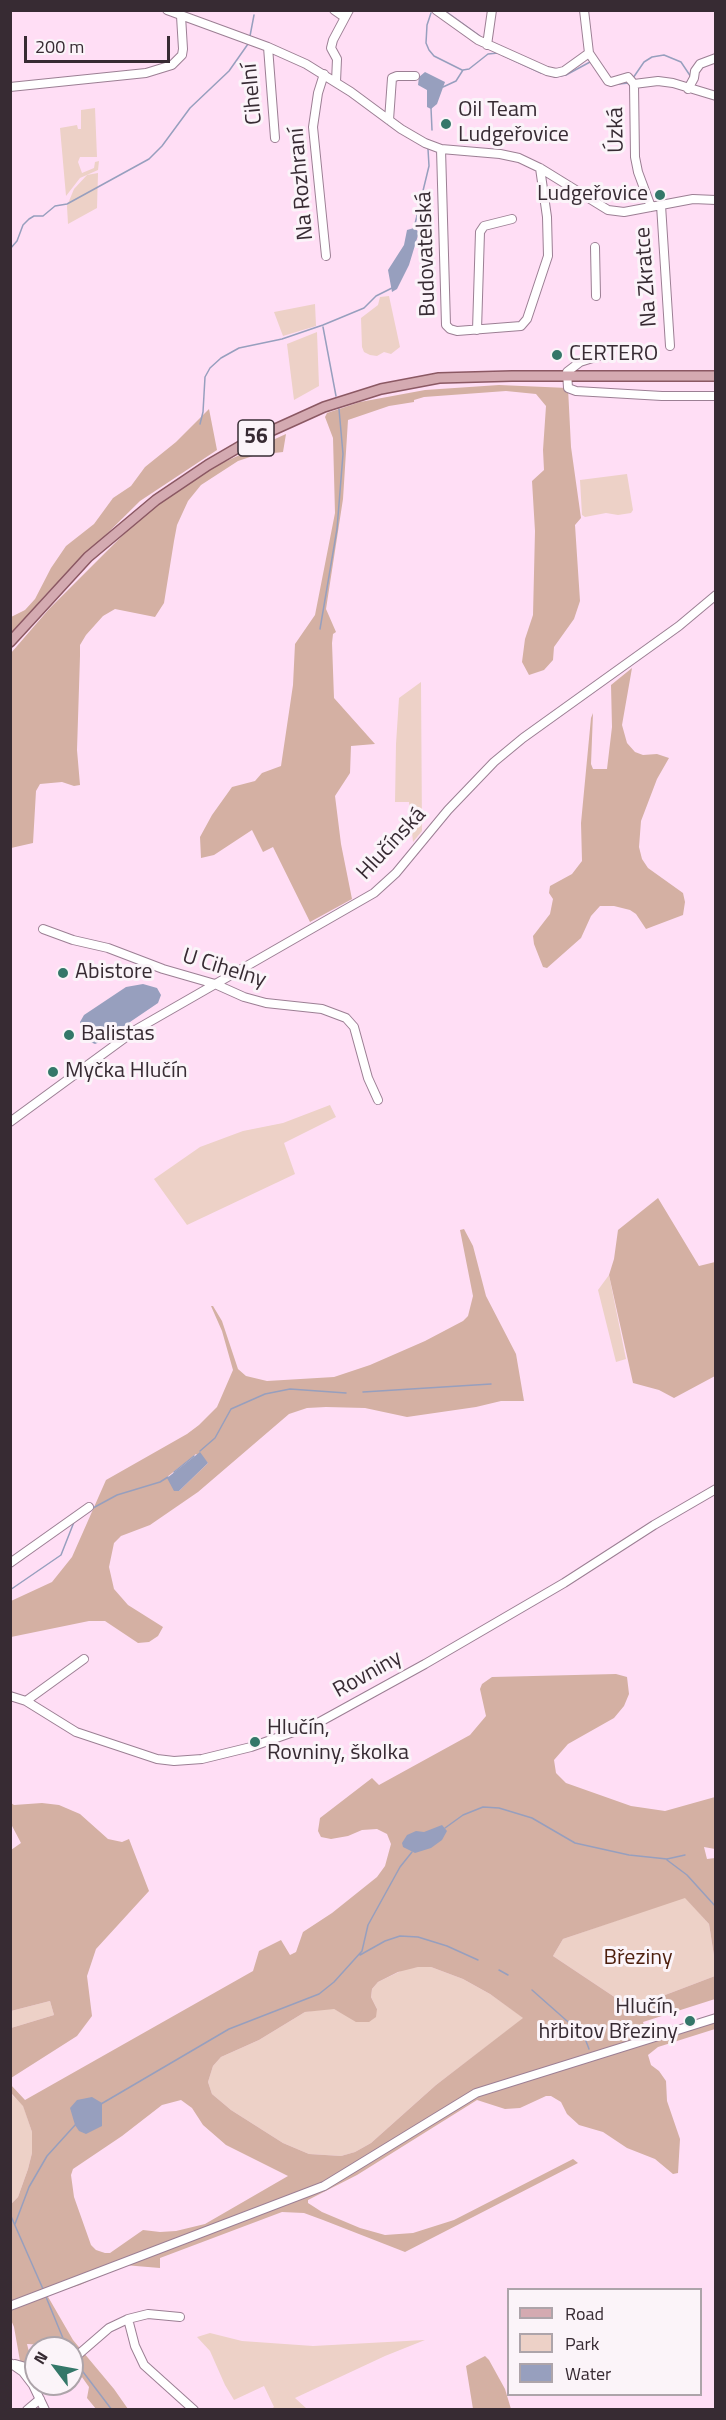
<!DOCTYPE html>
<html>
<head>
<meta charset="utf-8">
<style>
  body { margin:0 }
  #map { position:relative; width:726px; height:2420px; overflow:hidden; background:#ffdef5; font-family:"Titillium Web",sans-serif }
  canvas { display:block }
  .frame { position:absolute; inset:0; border:12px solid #372b33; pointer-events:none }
  .legend { position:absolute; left:507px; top:2288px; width:195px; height:108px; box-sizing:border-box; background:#fbf4f9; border:2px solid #ada4aa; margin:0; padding:8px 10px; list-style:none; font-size:18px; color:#372b33 }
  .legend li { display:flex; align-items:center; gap:12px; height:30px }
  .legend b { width:30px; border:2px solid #ada4aa }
  .north { position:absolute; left:24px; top:2336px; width:60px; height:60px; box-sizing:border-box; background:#fbf4f9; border:2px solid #ada4aa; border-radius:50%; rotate:302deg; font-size:16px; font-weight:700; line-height:24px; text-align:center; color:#372b33 }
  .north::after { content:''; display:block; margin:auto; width:21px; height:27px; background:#347769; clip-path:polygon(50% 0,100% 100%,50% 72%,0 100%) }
  .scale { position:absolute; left:24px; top:36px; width:146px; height:27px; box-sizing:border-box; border:3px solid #372b33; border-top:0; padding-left:8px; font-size:18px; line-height:21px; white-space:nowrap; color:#372b33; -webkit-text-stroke:4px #fbf4f9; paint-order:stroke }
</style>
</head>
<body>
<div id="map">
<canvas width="726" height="2420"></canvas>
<div class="frame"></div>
<ul class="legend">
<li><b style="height:8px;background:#d4aab1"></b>Road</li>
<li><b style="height:16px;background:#edd1c7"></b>Park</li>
<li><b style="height:16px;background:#979fbe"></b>Water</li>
</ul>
<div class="north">N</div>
<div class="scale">200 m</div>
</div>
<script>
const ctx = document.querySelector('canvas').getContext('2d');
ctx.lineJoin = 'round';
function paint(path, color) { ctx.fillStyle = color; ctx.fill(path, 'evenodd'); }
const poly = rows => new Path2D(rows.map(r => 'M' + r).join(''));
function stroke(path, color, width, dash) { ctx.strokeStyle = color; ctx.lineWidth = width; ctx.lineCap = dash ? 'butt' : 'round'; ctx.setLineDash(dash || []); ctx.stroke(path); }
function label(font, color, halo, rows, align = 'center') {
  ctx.font = font + ' "Titillium Web",sans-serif'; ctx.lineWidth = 6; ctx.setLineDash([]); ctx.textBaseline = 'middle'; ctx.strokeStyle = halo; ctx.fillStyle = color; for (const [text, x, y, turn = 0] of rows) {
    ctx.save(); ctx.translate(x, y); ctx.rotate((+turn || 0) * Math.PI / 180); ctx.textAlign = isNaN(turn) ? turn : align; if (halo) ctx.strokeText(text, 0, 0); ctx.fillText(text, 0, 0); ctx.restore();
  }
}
paint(poly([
  [95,108,97,157,80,157,78,162,82,173,94,168,95,162,99,161,98,170,80,178,66,196,60,128,77,125,78,129,81,129,81,110],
  [98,173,97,208,68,224,67,206,74,189,87,175],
  [389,296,400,347,391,354,384,352,377,356,370,355,364,352,362,347,361,318,378,305,380,297],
  [315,304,316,326,283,336,274,312],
  [317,332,319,386,294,400,287,344],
  [627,474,633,510,631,513,618,515,606,513,585,517,582,515,580,480],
  [421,682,422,831,413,842,409,802,395,802,396,744,399,698],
  [330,1105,336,1117,284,1143,295,1174,187,1225,154,1179,200,1147,243,1131,283,1123],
  [609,1275,626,1359,616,1362,598,1290],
  [685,1897,709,1924,715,1962,715,1976,631,2008,553,1956,563,1939],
  [418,1967,431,1967,463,1979,490,1994,524,2018,436,2085,371,2143,355,2152,341,2156,309,2154,283,2143,231,2110,212,2094,208,2082,213,2066,221,2057,259,2040,305,2012,323,2009,334,2009,342,2013,377,2009,371,1997,372,1989,378,1982,407,1968],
  [50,2001,54,2015,11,2028,11,2011],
  [10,2093,23,2105,32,2132,32,2153,28,2169,18,2197,11,2204],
  [210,2333,242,2341,313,2346,425,2340,385,2356,295,2398,307,2409,270,2410,274,2407,264,2386,234,2400,225,2385,210,2351,197,2337]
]), '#edd1c7');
paint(poly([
  [499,385,568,388,571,447,581,518,575,525,580,601,574,619,554,647,553,660,544,670,529,675,522,662,525,639,533,615,535,531,532,481,544,470,543,450,546,406,536,394,506,391,424,397,414,400,414,402,389,406,348,420,343,499,326,609,336,632,333,634,332,643,334,698,375,744,351,746,350,773,335,796,341,844,352,899,310,922,273,847,263,852,252,830,214,855,201,858,200,837,212,815,232,787,255,781,262,773,281,766,293,685,295,644,315,615,335,513,333,438,325,417,327,413,360,402,425,390],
  [209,409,217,450,140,501,47,593,11,634,11,617,25,610,35,599,51,568,66,546,94,524,113,498,131,486,145,467,176,442],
  [286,434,283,452,256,455,238,461,201,485,188,501,177,525,174,541,164,603,155,617,115,609,103,616,86,635,80,645,80,656,77,750,80,785,74,786,62,782,40,784,36,791,33,843,11,848,11,653,49,609,145,513,211,468],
  [632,668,622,725,627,743,635,752,643,755,657,754,669,758,657,779,641,821,639,847,642,859,648,868,683,893,685,902,683,915,646,929,636,914,630,910,614,906,600,906,591,916,581,938,547,968,543,967,534,944,533,936,550,914,553,899,549,893,550,886,572,874,582,861,581,823,591,718,593,713,591,764,593,769,607,769,612,727,611,685],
  [658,1198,699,1266,715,1262,715,1376,674,1398,659,1390,633,1383,609,1275,614,1259,618,1230],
  [464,1229,473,1246,486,1296,516,1354,524,1401,501,1401,476,1407,407,1417,365,1408,326,1407,307,1408,289,1414,198,1492,150,1525,121,1536,114,1543,109,1567,114,1589,128,1605,163,1627,158,1636,149,1642,138,1643,105,1621,89,1621,11,1637,11,1601,52,1582,72,1557,106,1480,187,1434,199,1425,217,1407,233,1370,222,1331,211,1306,213,1306,222,1321,238,1369,246,1376,267,1381,334,1377,370,1365,425,1341,463,1321,468,1316,473,1296,460,1230],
  [196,1454,208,1463,179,1491,167,1477],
  [616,1674,627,1677,629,1694,624,1706,614,1718,568,1744,554,1760,556,1773,566,1783,631,1806,665,1811,715,1797,715,1849,704,1847,707,1859,715,1858,715,1962,709,1924,685,1898,563,1939,553,1956,631,2008,715,1976,715,1999,643,2022,648,2038,715,2018,715,2029,658,2047,648,2055,651,2065,659,2071,666,2081,667,2101,680,2139,678,2173,673,2174,655,2159,627,2148,603,2132,579,2125,567,2114,561,2102,551,2096,546,2096,520,2108,505,2109,477,2100,357,2175,308,2200,308,2203,322,2212,360,2228,385,2235,413,2233,454,2220,573,2159,578,2163,405,2252,323,2220,304,2213,282,2212,160,2258,160,2268,124,2265,80,2285,47,2295,73,2340,114,2389,128,2409,96,2409,87,2398,89,2387,72,2363,72,2348,52,2348,46,2345,27,2344,31,2360,36,2361,36,2368,20,2361,14,2327,11,2320,11,2204,18,2197,28,2169,32,2153,32,2132,23,2106,11,2093,11,2085,25,2100,253,1971,259,1951,281,1940,290,1955,296,1952,303,1932,332,1913,377,1877,385,1866,391,1844,387,1834,377,1829,362,1830,348,1836,331,1839,321,1837,318,1831,320,1818,372,1778,379,1785,470,1735,486,1716,480,1689,482,1684,492,1677],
  [418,1967,431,1967,463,1979,490,1994,523,2018,436,2085,371,2143,355,2152,341,2156,309,2154,283,2143,231,2110,212,2094,208,2082,213,2066,221,2057,259,2040,305,2012,334,2009,356,2022,369,2022,376,2017,377,2009,371,1997,372,1989,378,1982,398,1972],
  [181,2100,192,2108,203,2125,226,2145,288,2176,205,2224,176,2231,160,2232,143,2230,110,2253,105,2253,96,2250,91,2245,74,2197,71,2175,73,2169,122,2136,162,2105],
  [11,1803,14,1805,42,1803,59,1805,80,1814,108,1839,122,1842,129,1839,149,1891,96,1949,87,1976,92,2016,77,2036,11,2078,11,2028,54,2015,50,2001,11,2011,11,1850,21,1843,11,1824],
  [485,2356,489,2360,505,2389,511,2409,473,2409,466,2366]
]), '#d4b0a3');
paint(poly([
  [425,72,445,82,437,104,431,109,427,107,427,90,418,85,419,77],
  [414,228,419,232,409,265,397,289,392,292,388,270,404,245,407,230],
  [143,984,157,988,161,995,158,1003,102,1041,95,1044,86,1040,82,1034,80,1022,84,1015,126,987],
  [200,1452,208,1463,179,1491,174,1491,167,1478],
  [442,1825,447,1831,442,1840,431,1848,415,1853,403,1847,402,1843,407,1835,416,1831,424,1832],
  [92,2097,102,2103,102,2126,86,2134,79,2131,75,2125,70,2108,77,2100]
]), '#979fbe');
stroke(poly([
  [444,10,480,36],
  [431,13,427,25,426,43,429,50,434,56,462,70],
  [250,36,254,15],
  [502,55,541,73],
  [549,75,555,77,566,75,590,62],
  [633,78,644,62,652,57,664,55,681,62,691,77],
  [608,85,629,83],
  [443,87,456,81,463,70,469,69,488,54,498,53],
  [431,108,432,130],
  [414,228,429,166,428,149],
  [10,249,17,241,23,225,29,219,34,216,43,216,55,206,67,204,149,159,162,146,190,108,229,71,248,44],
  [323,327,336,396],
  [200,424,203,412,205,377,210,368,221,358,239,348,282,339,323,325,364,308,376,296,392,288],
  [320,629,337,529,343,454,339,409],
  [363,1392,491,1384],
  [200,1451,215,1438,231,1409,265,1394,290,1389,346,1393],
  [174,1472,194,1456],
  [93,1508,117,1495,160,1482,168,1477],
  [10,1590,61,1555,74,1522,80,1518],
  [445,1828,463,1815,483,1807,499,1808,532,1818,575,1843,629,1855,667,1859,685,1855],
  [667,1860,687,1875,716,1907],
  [360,1955,385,1941,400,1936,418,1937,447,1946,478,1960],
  [499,1970,508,1975],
  [532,1990,584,2036,589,2049],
  [101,2104,229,2029,319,1994,334,1982,362,1951,368,1925,400,1867,412,1852],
  [10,2214,43,2289],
  [15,2224,29,2187,47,2156,76,2124],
  [46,2297,67,2348],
  [74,2360,112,2410]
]), '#979fbe', 1.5);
const minor = poly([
  [167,10,268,47,306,64,351,92,401,129,425,143,441,149,500,154,519,158,540,168,608,210,624,212,693,199,716,200],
  [334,10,344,17],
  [436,10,478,40,547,71,556,73,564,71,589,53],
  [584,10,589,53,608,81,611,82,628,77,634,84,658,81,673,83,716,96],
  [487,45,492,10],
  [268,47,275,138],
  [324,74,318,93,313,127,326,256],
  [336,82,337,59,331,48,333,40,349,10],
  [634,84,635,157,638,172,651,207],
  [10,87,146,73,172,65,182,55,183,49,181,16],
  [688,89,694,78,695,71,700,64,716,58],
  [389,120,392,78,397,76,415,76],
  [441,149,446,325,450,329,457,331,521,326,527,319,548,256,547,217,540,168],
  [661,205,670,346],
  [595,247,596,296],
  [477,330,480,232,484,226,512,219],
  [600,350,599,356,580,362,567,372,568,388,576,391,662,396,716,396],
  [43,929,73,940,108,948,163,969,215,984,244,997,266,1003,322,1009,346,1018,354,1027,368,1078,378,1100],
  [10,1122,137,1029,374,893,396,873,448,810,494,762,523,738,679,626,716,595],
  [10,1563,89,1507],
  [10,1696,26,1701,76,1732,157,1759,174,1761,202,1759,251,1747,316,1724,425,1664,564,1583,654,1525,716,1489],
  [26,1701,84,1659],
  [10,2306,324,2186,476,2093,716,2018],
  [128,2319,148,2314,180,2317],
  [72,2360,109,2328,128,2319,135,2346,144,2365,194,2410],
  [10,2363,23,2372,33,2385,45,2410],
  [15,2364,36,2370],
  [27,2410,40,2399]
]);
const major = poly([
  [10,642,88,557,156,500,208,465,251,440,324,407,381,389,439,378,512,376,716,376]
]);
stroke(minor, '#9c7f94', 10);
stroke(major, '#8b5863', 12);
stroke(minor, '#fff', 8);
stroke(major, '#d4aab1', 9);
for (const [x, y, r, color] of [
  [446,124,6,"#347769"],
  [660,195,6,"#347769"],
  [557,355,6,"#347769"],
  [63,973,6,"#347769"],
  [69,1035,6,"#347769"],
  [53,1072,6,"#347769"],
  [255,1742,6,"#347769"],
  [690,2021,6,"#347769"]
]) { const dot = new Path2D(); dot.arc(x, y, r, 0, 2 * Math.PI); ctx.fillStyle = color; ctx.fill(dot); stroke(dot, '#fbf4f9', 2); }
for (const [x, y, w] of [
  [256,438,36]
]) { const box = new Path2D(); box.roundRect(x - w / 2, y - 18, w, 36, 4.5); ctx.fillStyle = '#fbf4f9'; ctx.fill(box); stroke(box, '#372b33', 1.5); }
label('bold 21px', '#372b33', null, [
  ["56",256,438]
]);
label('22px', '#372b33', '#fbf4f9', [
  ["Cihelní",253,94,-95],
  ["Úzká",617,130,-91],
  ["Na Rozhraní",302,184,-95],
  ["Budovatelská",427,254,-92],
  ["Na Zkratce",647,277,-94],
  ["Hlučínská",392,844,-47],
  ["U Cihelny",224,969,17],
  ["Rovniny",368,1675,-29]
]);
label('22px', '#372b33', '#fbf4f9', [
  ["Oil Team",458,111],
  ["Ludgeřovice",458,136],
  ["Ludgeřovice",648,195,"right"],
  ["CERTERO",569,355],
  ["Abistore",75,973],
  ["Balistas",81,1035],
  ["Myčka Hlučín",65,1072],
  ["Hlučín,",267,1729],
  ["Rovniny, školka",267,1754],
  ["Hlučín,",678,2008,"right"],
  ["hřbitov Březiny",678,2033,"right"]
], 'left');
label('22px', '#4d1e0c', '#fbf4f9', [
  ["Březiny",638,1959]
]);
</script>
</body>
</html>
